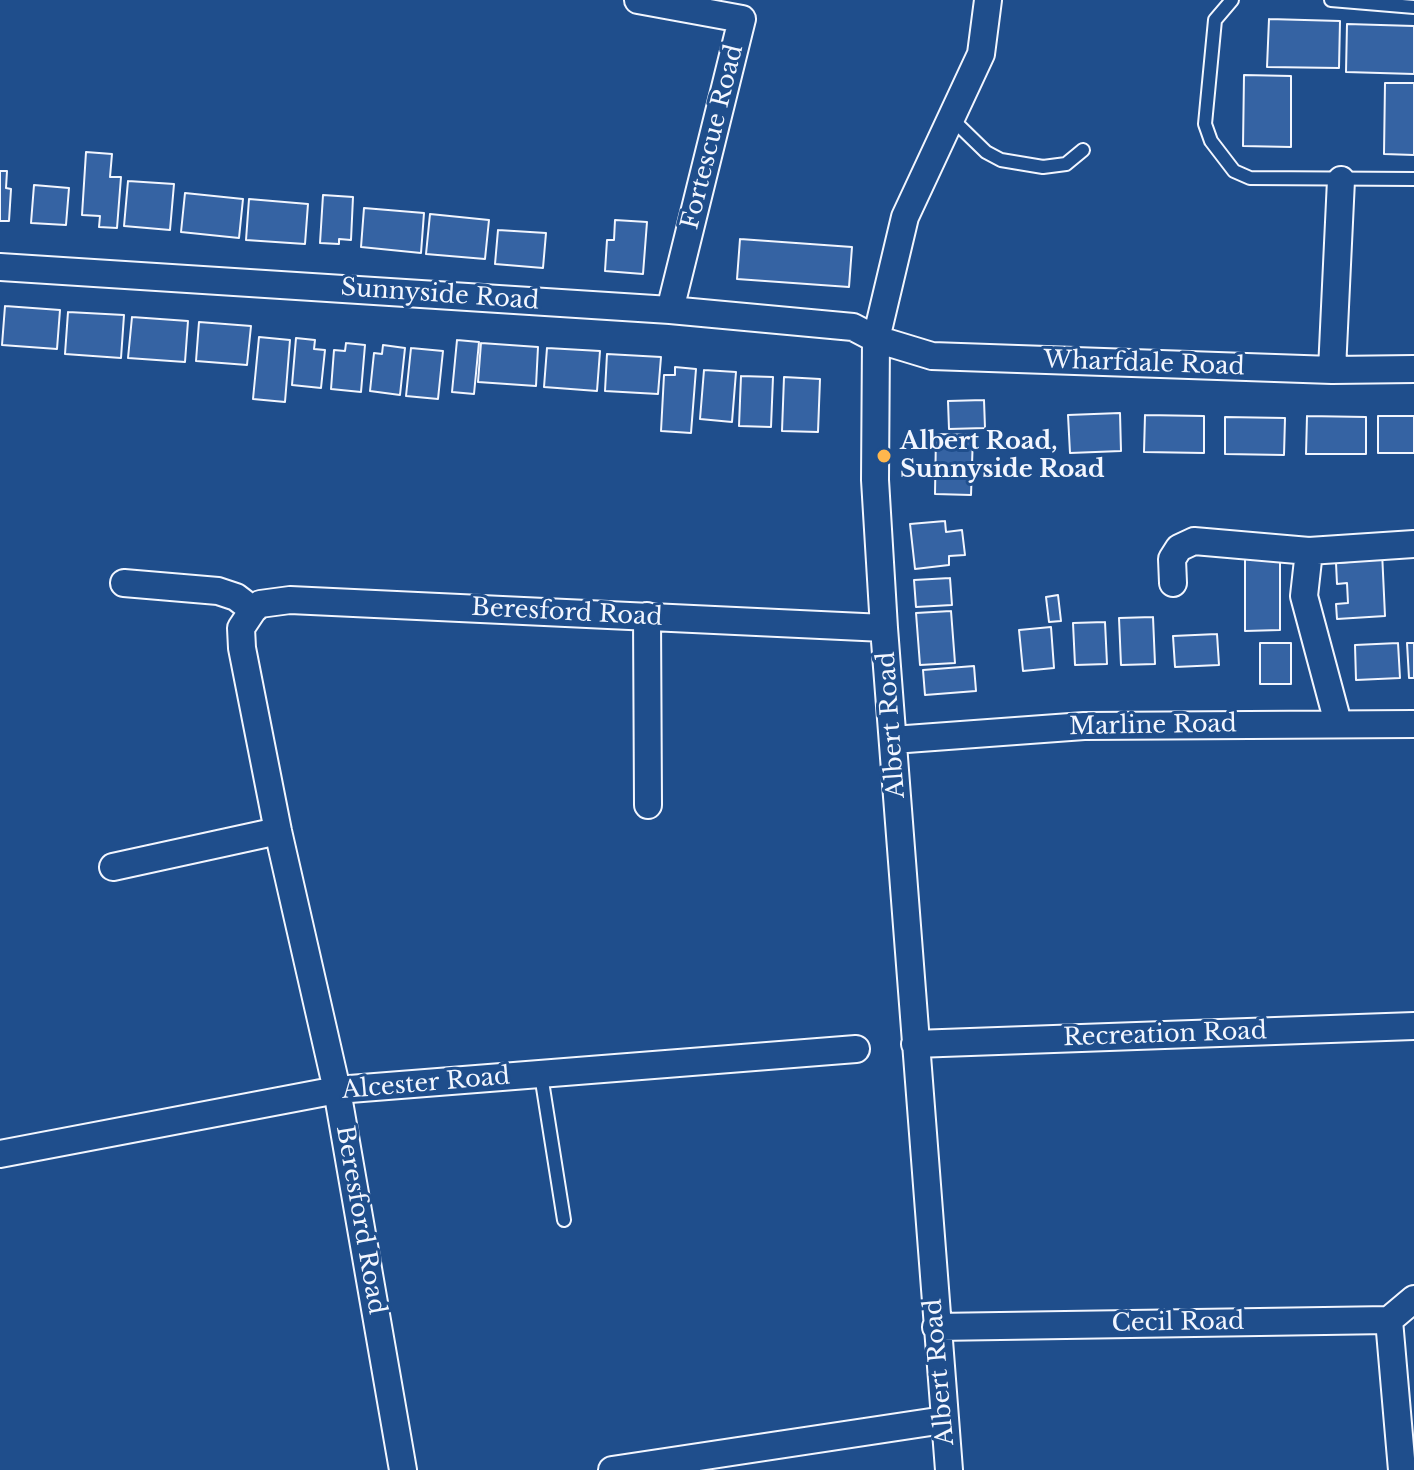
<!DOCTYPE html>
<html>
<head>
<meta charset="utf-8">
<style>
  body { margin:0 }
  canvas { display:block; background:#1f4e8c }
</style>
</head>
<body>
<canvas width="1414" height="1470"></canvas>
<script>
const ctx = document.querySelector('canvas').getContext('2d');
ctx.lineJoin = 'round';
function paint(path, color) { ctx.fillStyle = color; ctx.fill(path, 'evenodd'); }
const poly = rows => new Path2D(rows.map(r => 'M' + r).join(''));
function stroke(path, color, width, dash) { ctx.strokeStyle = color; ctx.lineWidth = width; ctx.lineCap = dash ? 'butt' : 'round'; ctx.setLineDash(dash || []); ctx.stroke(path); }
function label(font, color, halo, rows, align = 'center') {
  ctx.font = font + ' "Libre Baskerville",serif'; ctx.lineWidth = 6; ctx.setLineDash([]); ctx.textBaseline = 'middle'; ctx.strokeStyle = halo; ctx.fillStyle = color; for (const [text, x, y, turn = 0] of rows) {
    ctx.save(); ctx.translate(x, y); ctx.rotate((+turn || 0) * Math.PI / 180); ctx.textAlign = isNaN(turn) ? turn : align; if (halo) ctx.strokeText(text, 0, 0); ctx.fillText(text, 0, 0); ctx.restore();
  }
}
const building = poly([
  [1269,19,1340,21,1339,68,1267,67,1269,19],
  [1347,24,1414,26,1414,74,1346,72,1347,24],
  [1244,75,1291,76,1291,147,1243,146,1244,75],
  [1385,83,1414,83,1414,155,1384,154,1385,83],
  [86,152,112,154,110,177,121,177,117,228,99,227,100,216,82,215,86,152],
  [0,171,7,171,6,188,11,189,9,221,0,221,0,171],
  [128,181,174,184,170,230,124,226,128,181],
  [34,185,69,188,66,225,31,223,34,185],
  [185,193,243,199,239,238,181,232,185,193],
  [323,195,353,197,351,240,339,239,339,244,320,243,323,195],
  [249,199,308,204,305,244,246,240,249,199],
  [364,208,424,213,421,253,361,247,364,208],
  [430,214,489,220,485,259,426,254,430,214],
  [615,220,647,222,643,274,605,271,607,240,614,240,615,220],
  [498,230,546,233,543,268,495,264,498,230],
  [740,239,852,247,849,287,737,279,740,239],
  [5,306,60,310,57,349,2,345,5,306],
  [68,312,124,315,121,358,65,354,68,312],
  [132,317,188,321,185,362,128,358,132,317],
  [199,322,251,326,247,365,196,361,199,322],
  [259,337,290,340,285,402,253,399,259,337],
  [296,338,315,340,314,349,325,350,321,388,292,385,296,338],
  [457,340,479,342,474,394,452,392,457,340],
  [346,343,365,345,361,392,331,389,334,350,345,351,346,343],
  [481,343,538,347,536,386,478,382,481,343],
  [383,345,405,348,400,395,370,391,374,353,382,354,383,345],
  [411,348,443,351,438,399,406,396,411,348],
  [547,348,600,351,597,391,544,387,547,348],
  [607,354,661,357,658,394,605,391,607,354],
  [675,367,696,369,691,433,661,431,664,375,675,375,675,367],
  [704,370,736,372,732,422,700,419,704,370],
  [741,376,773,377,771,427,739,426,741,376],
  [784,377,820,379,818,432,782,431,784,377],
  [984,400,985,428,949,429,948,401,984,400],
  [1120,413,1121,451,1070,453,1068,415,1120,413],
  [1145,415,1204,416,1204,453,1144,452,1145,415],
  [1307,416,1366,417,1366,454,1306,454,1307,416],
  [1378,416,1414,416,1414,453,1378,453,1378,416],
  [1225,417,1285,418,1284,455,1225,454,1225,417],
  [936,434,973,435,971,495,935,494,936,434],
  [945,521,946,532,962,530,965,555,949,556,949,565,915,569,910,524,945,521],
  [1245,552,1280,552,1280,630,1245,631,1245,552],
  [1382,552,1385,616,1337,619,1336,604,1348,603,1347,583,1337,584,1336,563,1349,562,1348,553,1382,552],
  [950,578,952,605,916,607,914,580,950,578],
  [1058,595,1061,621,1049,622,1046,597,1058,595],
  [951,611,955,663,920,665,916,613,951,611],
  [1153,617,1155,664,1121,665,1119,618,1153,617],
  [1105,622,1107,664,1075,665,1073,623,1105,622],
  [1051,627,1054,668,1023,671,1019,630,1051,627],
  [1217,634,1219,665,1175,667,1173,636,1217,634],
  [1260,643,1291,643,1291,684,1260,684,1260,643],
  [1398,643,1400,678,1356,680,1355,645,1398,643],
  [1407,643,1414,643,1414,678,1409,678,1407,643],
  [974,666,976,691,925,695,923,670,974,666]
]);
paint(building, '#3563a3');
stroke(building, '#f2f6ff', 2);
const service = poly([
  [1232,0,1215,20,1205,124,1211,141,1234,171,1250,178,1414,179],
  [1331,0,1414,7],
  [951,118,986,152,1001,160,1043,167,1066,164,1083,150],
  [541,1075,564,1220]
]);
const minor = poly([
  [638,0,742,19,670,310],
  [0,267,670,310,853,327,876,339,932,356,1332,370,1414,369],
  [1332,370,1341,180],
  [1309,551,1304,596,1338,723],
  [124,583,218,591,236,597,253,610,260,604,290,600,884,628],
  [1173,583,1172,559,1179,548,1194,541,1309,551,1414,544],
  [253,610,241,628,242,648,278,831,337,1090,403,1470],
  [647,616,648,805],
  [893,740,1084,726,1414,724],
  [113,867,278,831],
  [915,1044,1414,1026],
  [0,1154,337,1090,856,1049],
  [1389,1320,1402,1470],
  [936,1327,1389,1320,1414,1299],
  [612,1470,944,1420],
  [949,1470,884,628,875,480,876,339,905,217,981,54,988,0]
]);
stroke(service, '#f2f6ff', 16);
stroke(minor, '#f2f6ff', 30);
stroke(service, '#1f4e8c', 12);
stroke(minor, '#1f4e8c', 26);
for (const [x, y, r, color] of [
  [884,456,8,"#ffb74d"]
]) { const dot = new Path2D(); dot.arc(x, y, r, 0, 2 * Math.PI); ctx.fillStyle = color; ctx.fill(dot); stroke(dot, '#1f4e8c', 3); }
label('24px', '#f2f6ff', '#1f4e8c', [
  ["Fortescue Road",713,137,-76],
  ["Sunnyside Road",440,295,4],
  ["Wharfdale Road",1144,364,2],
  ["Beresford Road",567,613,3],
  ["Albert Road",892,725,-94],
  ["Marline Road",1153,726,-1],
  ["Recreation Road",1165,1035,-2],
  ["Alcester Road",426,1084,-5],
  ["Beresford Road",360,1220,80],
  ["Cecil Road",1178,1323,-1],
  ["Albert Road",940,1372,-95]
]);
label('bold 24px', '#f2f6ff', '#1f4e8c', [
  ["Albert Road,",900,442],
  ["Sunnyside Road",900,470]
], 'left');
</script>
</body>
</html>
